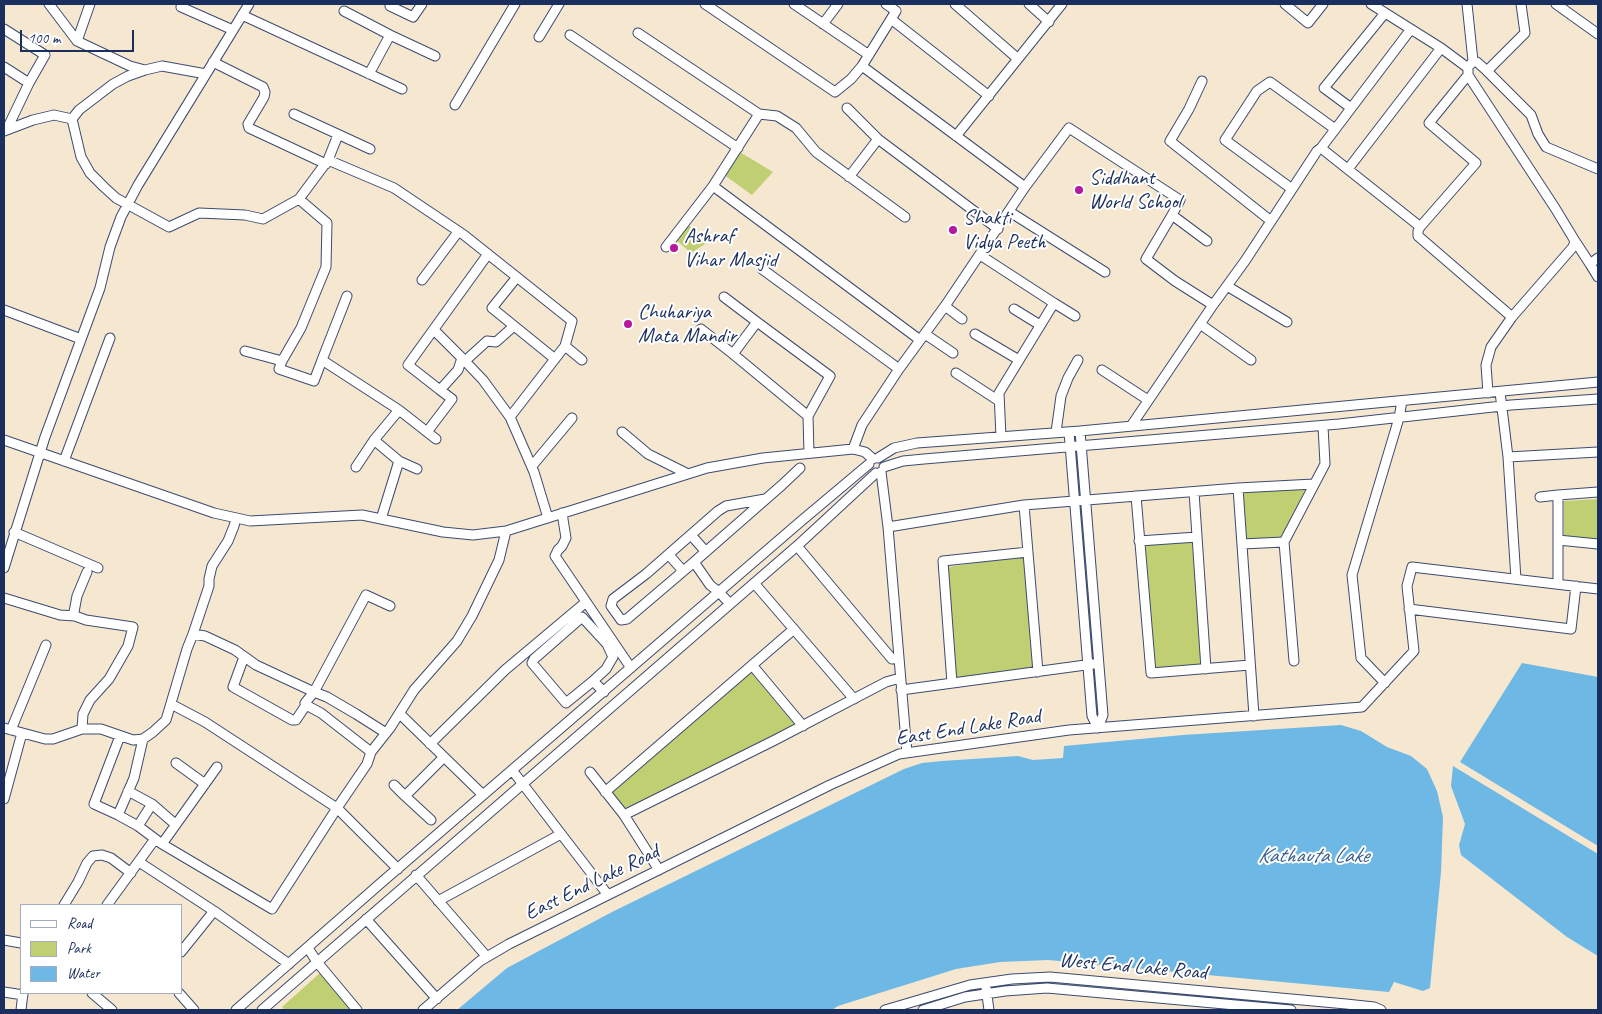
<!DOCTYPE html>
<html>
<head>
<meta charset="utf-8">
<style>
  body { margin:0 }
  #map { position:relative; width:1602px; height:1014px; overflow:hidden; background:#f6e7d0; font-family:Caveat,sans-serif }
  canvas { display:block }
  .frame { position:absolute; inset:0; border:5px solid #1b2f5e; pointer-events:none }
  .legend { position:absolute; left:20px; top:904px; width:162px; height:90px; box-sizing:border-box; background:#fff; border:1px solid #a4acbf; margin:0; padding:6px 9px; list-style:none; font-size:15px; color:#1b2f5e }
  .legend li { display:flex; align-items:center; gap:10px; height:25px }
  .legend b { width:25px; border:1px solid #a4acbf }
  .scale { position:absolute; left:20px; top:30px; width:114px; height:22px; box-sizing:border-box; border:2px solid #1b2f5e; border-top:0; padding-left:6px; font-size:15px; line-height:18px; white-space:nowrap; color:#1b2f5e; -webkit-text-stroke:4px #fff; paint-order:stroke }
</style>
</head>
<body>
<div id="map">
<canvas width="1602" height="1014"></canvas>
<div class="frame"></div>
<ul class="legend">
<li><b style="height:6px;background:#fff"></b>Road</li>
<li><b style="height:14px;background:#bfcf71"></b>Park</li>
<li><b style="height:14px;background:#6eb8e6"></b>Water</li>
</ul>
<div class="scale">100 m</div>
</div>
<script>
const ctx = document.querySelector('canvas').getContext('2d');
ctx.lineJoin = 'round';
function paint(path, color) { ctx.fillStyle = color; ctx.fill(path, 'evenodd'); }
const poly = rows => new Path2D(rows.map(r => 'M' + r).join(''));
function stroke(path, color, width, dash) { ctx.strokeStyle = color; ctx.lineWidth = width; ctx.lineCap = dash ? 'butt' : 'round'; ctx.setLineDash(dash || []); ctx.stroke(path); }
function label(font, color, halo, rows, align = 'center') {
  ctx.font = font + ' Caveat,sans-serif'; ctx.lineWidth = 4; ctx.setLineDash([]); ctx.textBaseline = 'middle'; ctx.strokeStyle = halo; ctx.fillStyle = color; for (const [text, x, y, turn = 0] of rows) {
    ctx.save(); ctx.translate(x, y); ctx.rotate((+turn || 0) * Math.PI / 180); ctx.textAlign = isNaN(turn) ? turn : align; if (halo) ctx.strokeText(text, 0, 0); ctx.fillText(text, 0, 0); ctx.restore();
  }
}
paint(poly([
  [738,151,773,172,752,195,723,174],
  [687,224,708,242,691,253,675,239],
  [1306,488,1281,538,1246,541,1242,493],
  [1598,499,1598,540,1564,536,1564,501],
  [1192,541,1202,665,1155,668,1145,544],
  [1024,556,1033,668,956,678,948,567],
  [751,672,796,726,626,810,612,792],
  [320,973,352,1010,285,1010,282,1007]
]), '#bfcf71');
paint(poly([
  [1522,663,1598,677,1598,846,1460,762],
  [1341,725,1361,731,1387,747,1411,756,1427,769,1437,791,1443,817,1441,872,1430,988,1423,991,1394,982,1389,992,1048,960,1000,962,956,969,838,1006,832,1010,457,1010,507,968,612,912,904,769,922,763,942,761,1018,756,1033,760,1063,758,1064,746,1183,735],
  [1453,766,1598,854,1598,956,1567,937,1461,855,1459,845,1465,824,1451,786]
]), '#6eb8e6');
const minor = poly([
  [49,4,77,41,130,66,145,70],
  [182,4,181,7,233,30],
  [705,4,835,92,851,79,862,66],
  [794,4,869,55],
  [955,4,1017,58],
  [1029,4,1049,22],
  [1285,4,1308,23,1323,4],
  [1371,4,1441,48],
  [1467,4,1473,61,1471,64],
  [1556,4,1598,34],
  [390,6,413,17,422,4],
  [344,11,390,35,369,74],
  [242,15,402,89],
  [891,19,989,96],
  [823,24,838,4],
  [4,29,45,55,29,83,4,67],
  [638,33,759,114,777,116,796,128,816,152,905,217],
  [390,35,435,56],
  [570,35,738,148],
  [539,37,559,4],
  [77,41,90,4],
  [1473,61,1477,62,1487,71,1531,115,1538,134,1546,147,1598,169],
  [213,62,263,87,265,92,264,97,248,124,249,128,326,164],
  [1487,71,1525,33,1521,4],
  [1202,81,1189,109,1170,141,1271,221],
  [455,105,515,4],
  [847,108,878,139,998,229],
  [1351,108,1324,88,1385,13],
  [294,114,370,149],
  [759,114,713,186,920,340],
  [72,119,81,157,90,173,104,187,116,198,169,227,199,213,245,215,263,219,299,199,328,160,394,188,464,235,572,321,565,346],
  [7,129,29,83],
  [4,131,33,120,54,115,72,119,79,110,113,84,128,76,145,70,162,66,206,74],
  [956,136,1062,4],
  [1321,148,1411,29],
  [328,160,338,135],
  [1348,169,1441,48,1468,68,1468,75],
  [849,177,878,139],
  [1025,187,1069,128,1180,200,1172,215],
  [1292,189,1225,140,1257,91,1270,82,1335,129],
  [1010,212,1105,272],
  [1420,227,1476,163,1429,123,1468,75,1555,208,1575,241,1573,247,1512,317,1491,347,1486,365,1488,393],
  [1575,241,1590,264,1598,258],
  [666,247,713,186],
  [980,255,1054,303],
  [1590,264,1598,277],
  [762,269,899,369],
  [517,277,492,308,555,359],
  [422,280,458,232],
  [1227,286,1287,322],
  [724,297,757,322],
  [1213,305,1245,261,1317,151,1321,148,1418,225,1420,227,1418,231,1418,236,1512,317],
  [945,306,962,319],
  [1014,309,1040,325],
  [4,310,81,339],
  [1200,324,1251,360],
  [701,329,733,354],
  [434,330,462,358,458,370,440,390,408,365,488,254],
  [925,334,953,353],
  [975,334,1019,360],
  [245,351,282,361,301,328,326,267,327,223,299,199],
  [462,358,483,380,510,417],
  [322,360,347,296],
  [282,361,279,369,314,381,322,360,399,410,374,440,399,461,381,519],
  [465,361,487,341,496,342,514,326],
  [1102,370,1148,400],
  [956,373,999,401],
  [1500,392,1508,457,1516,579],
  [399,410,436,439],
  [808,416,830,376,757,322,733,354,808,416,809,453],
  [1131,426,1213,305,1175,281,1146,259,1172,215,1207,241],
  [1080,431,1103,715,1098,728],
  [427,432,452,399,440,390],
  [622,432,648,454,688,474],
  [1056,432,1061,396,1068,378,1078,360],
  [1069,432,1092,716,1098,728],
  [1001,437,999,393,1054,303,1075,316],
  [4,440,214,513,250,521,362,515,443,532,473,535,506,531,707,468,763,458,853,449,865,452,873,459],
  [853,449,862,425,899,369,945,306,1025,187,862,66,896,11,886,4],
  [1508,457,1598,452],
  [878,458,894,448,917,443,1080,431,1598,382],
  [64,461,110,338],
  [399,461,417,469],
  [532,466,572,418],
  [356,467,374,440],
  [884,467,903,461,924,459,1339,424,1511,405,1598,399],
  [881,472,888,527,907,753],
  [1238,488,1254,716],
  [1194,492,1206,669],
  [1136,496,1151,673,1250,665],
  [1540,497,1558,495],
  [1024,505,1038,672],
  [562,513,566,538,562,546,558,550,555,556,631,668],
  [236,518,234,526,228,541,212,566,209,579,209,586,193,634,205,636,235,650,256,665,314,692,305,703,306,705,321,713,371,752,367,764,337,808,398,869],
  [548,518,534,472,510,417,565,346,582,360],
  [888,527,1024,505,1238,488,1314,484],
  [14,532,98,568],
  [691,535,706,552],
  [1558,540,1598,544],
  [1139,541,1197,537],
  [1284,542,1294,661],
  [1242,544,1284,542,1325,464,1323,426],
  [797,546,892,659,899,658],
  [669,555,683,571],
  [694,562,782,485,800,468],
  [4,568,45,437,100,288,110,247,121,217,138,185,249,4],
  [754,583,854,699],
  [1558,584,1558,495,1598,492],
  [4,598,60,615,75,616],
  [730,604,719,592,710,585,694,562,627,619,621,620,611,606,613,599,646,574,718,511,726,506,765,499],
  [1409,609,1571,629,1576,586],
  [244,657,233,687,292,720,296,720,306,705],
  [752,665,803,726],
  [593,681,566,703,532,663,534,659,582,617,607,644,613,657,606,669,593,681,604,692],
  [952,683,943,561,1028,552],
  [1385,683,1361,658,1352,575,1399,418,1402,401],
  [901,690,1093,664],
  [400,714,483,795],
  [4,728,45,739,53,739,82,729,101,729,133,740,143,739,153,732,166,720,187,649,193,634],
  [82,729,83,714,90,700,109,679,128,646,133,627,86,620,75,616,74,612,77,596,87,572],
  [11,730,46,645],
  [386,733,356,714,327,697,314,692,366,595,390,606],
  [120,736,94,804,118,815,138,826,162,844,217,767],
  [430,744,505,670,586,602],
  [371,752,390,728,414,690,457,641,472,616,499,560,506,531],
  [176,763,205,784],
  [512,770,608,895],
  [590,772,624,815,659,870],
  [394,785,405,796],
  [128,791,152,804,175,824],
  [605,792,794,629],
  [4,799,22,733],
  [118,815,134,778,143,739],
  [624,815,775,740,886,682,900,678],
  [431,820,405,796,444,757],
  [138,826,152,804],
  [162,844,272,909,337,808,205,722,171,704],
  [139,862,214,911,181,952],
  [416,875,487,957],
  [438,901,561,834],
  [64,905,78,882,87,863,93,856,102,855,111,858,131,873],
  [107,905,155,839],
  [214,911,289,964],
  [366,919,437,999],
  [4,940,21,943],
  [308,948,317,962,357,1010],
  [986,988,989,1010],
  [4,992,23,995],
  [92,993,112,1010],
  [179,993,194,1010],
  [21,1010,23,993],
  [236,1010,382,882,800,522,869,464],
  [262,1010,797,546,876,473],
  [423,1010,480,961,509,944,830,785,899,754,1069,730,1362,707,1414,651,1407,586,1412,567,1598,589],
  [885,1010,970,985,1012,979,1050,977,1346,1004,1374,1007,1381,1010],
  [923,1010,965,997,1005,991,1047,988,1291,1010]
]);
stroke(minor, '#3c4b6f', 11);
stroke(minor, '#fff', 9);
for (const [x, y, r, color] of [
  [1079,190,5,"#b5179e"],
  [953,230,5,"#b5179e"],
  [674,248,5,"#b5179e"],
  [628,324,5,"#b5179e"]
]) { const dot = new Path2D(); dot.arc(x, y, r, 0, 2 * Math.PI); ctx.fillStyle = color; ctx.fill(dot); stroke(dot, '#fff', 2); }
label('21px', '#1b2f5e', '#fff', [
  ["Siddhant",1089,178],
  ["World School",1089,202],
  ["Shakti",963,218],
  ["Vidya Peeth",963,242],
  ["Ashraf",684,236],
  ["Vihar Masjid",684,260],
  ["Chuhariya",638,312],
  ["Mata Mandir",638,336]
], 'left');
label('21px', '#1b2f5e', '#fff', [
  ["East End Lake Road",968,728,-9],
  ["East End Lake Road",592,883,-26],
  ["West End Lake Road",1133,967,5]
]);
label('italic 22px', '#385f8e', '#fff', [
  ["Kathauta Lake",1313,856]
]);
</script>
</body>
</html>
